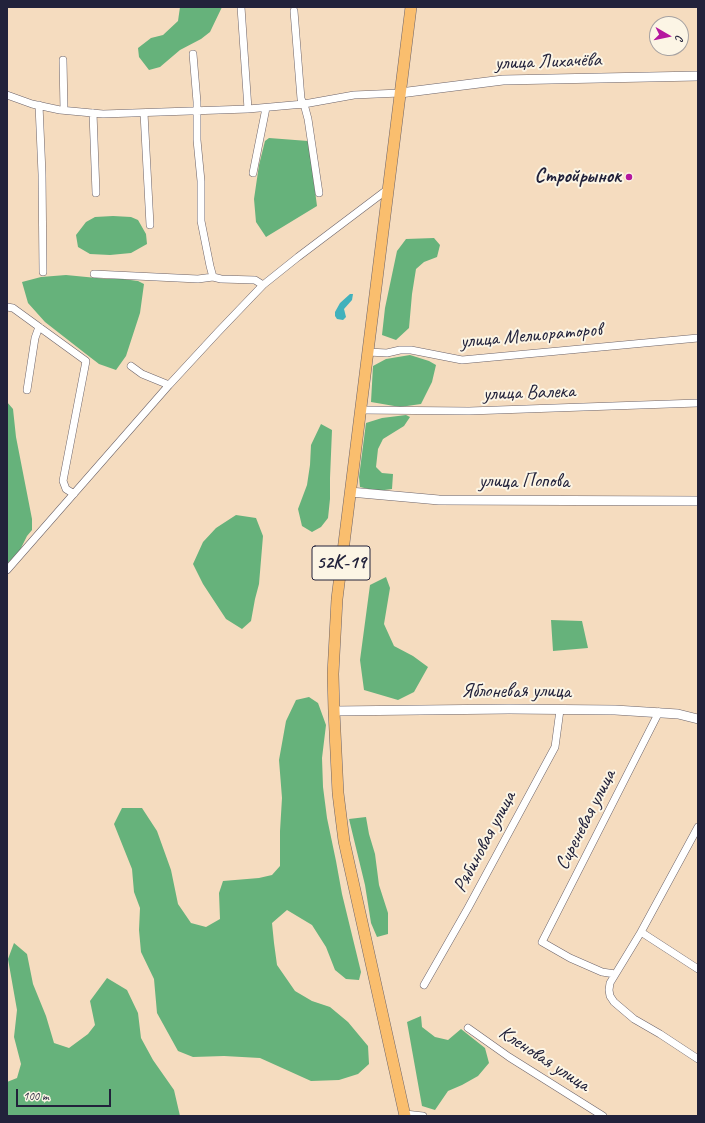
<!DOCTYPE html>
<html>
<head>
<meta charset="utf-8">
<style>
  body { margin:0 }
  #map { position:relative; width:705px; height:1123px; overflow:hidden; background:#f5dcbf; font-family:Caveat,sans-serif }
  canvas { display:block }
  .frame { position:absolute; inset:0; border:8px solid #22223b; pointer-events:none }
  .north { position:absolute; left:649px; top:16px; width:40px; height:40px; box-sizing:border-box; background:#fcf5e5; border:1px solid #a5a1a1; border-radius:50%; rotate:99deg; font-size:11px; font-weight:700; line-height:16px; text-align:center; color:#22223b }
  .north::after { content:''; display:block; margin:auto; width:14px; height:18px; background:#b5179e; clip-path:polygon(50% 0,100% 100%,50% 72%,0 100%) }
  .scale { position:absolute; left:16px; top:1089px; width:95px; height:18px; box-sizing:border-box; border:2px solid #22223b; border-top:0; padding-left:5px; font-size:12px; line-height:14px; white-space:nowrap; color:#22223b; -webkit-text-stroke:3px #fcf5e5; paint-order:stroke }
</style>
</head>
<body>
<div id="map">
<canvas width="705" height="1123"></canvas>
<div class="frame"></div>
<div class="north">С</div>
<div class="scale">100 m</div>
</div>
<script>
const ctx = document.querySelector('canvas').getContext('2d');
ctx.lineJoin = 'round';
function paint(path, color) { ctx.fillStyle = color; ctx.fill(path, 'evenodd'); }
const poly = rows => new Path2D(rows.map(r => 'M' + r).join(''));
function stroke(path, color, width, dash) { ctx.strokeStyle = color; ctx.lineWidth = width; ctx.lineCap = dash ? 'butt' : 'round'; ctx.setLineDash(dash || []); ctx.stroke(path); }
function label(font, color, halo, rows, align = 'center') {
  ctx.font = font + ' Caveat,sans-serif'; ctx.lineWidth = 4; ctx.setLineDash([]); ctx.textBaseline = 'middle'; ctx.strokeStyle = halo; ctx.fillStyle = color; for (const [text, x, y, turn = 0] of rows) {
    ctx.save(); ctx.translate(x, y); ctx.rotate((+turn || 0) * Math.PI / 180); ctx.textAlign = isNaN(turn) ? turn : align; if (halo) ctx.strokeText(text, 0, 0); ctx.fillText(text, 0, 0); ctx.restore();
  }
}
paint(poly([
  [180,7,222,7,210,32,201,39,180,50,160,67,149,70,139,57,138,48,151,38,163,35,178,21],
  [269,138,308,141,309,145,317,206,266,237,256,222,254,199,259,165,265,141],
  [113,216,131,217,138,220,146,234,147,244,131,253,110,255,90,254,78,247,76,235,86,222,95,217],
  [434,238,440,245,437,257,424,262,416,269,412,294,409,328,396,340,382,335,385,308,397,251,406,239],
  [66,275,107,279,123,279,138,281,144,284,140,313,126,356,116,370,99,364,86,354,45,322,28,303,22,282,41,277],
  [410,355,429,361,436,365,432,382,421,404,400,407,371,402,373,366,386,359],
  [7,402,13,409,16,437,32,519,32,530,27,536,20,550,7,564],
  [406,415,410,417,404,426,383,439,378,449,376,467,382,473,393,474,392,489,377,491,360,487,359,477,366,423,382,418],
  [321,424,332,430,330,478,330,499,328,518,321,527,312,532,302,526,298,509,307,485,310,465,311,445],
  [236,515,256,518,263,536,259,584,255,599,251,621,242,629,226,619,203,584,193,564,203,542,216,528],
  [386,577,390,588,384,624,394,646,413,656,428,667,414,692,398,700,364,690,360,660,370,585],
  [551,620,582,621,588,648,553,651],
  [309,697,318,703,326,725,322,758,323,787,327,818,336,861,342,894,361,972,359,980,346,979,335,970,326,947,312,925,287,910,272,923,274,943,277,965,295,991,312,1001,330,1007,348,1022,368,1046,369,1064,358,1074,339,1080,311,1081,260,1058,224,1056,193,1057,178,1051,157,1013,154,979,141,952,139,930,140,908,134,892,132,869,114,824,122,808,142,808,157,831,171,870,178,904,191,923,206,927,220,919,219,893,223,881,259,878,272,875,280,866,280,831,282,798,279,760,286,721,296,700],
  [366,817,369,834,375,854,379,885,388,913,388,934,377,937,371,923,365,885,349,819],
  [14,943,27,954,33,984,46,1016,54,1043,69,1048,88,1034,95,1025,90,1001,107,978,127,990,138,1013,141,1038,153,1060,174,1090,180,1116,7,1116,7,1082,17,1078,21,1064,14,1037,17,1010,8,959],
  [421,1016,422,1027,435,1037,448,1040,461,1029,485,1048,489,1063,478,1076,462,1085,448,1091,435,1110,422,1106,407,1022]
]), '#66b27b');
paint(poly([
  [350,294,353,294,352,300,344,309,346,317,343,320,337,319,335,316,335,312,340,303]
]), '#41b1bc');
const minor = poly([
  [241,7,248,109],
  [294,11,301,99,304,104,308,119,319,193],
  [193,54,197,102,197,140,201,181,201,221,210,266,213,277,221,279,255,280,263,285],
  [63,60,64,110],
  [7,95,32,104,60,110,103,114,248,109,304,104,354,95,400,93],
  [39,105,42,174,43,272],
  [93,113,96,193],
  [144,113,150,225],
  [253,173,266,108],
  [94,274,198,279,213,277],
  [7,307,13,308,86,361,63,481,66,489,74,494],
  [368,352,387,353,400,350,411,350,462,360,698,338],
  [131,366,142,374,169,385],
  [27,390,35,338,39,327],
  [360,410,469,411,698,403],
  [7,570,169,385,218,332,263,285,298,257,388,189],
  [698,827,641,932,610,983,609,990,610,996,614,1002,634,1019,660,1034,698,1059],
  [641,932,698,969],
  [615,974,602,972,570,958,542,942,659,712],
  [424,985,468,908,555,747,560,710],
  [468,1028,509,1057,603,1116],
  [405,1114,423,1116]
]);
const tertiary = poly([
  [400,93,503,80,698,76],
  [350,492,439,500,698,501],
  [334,711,509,709,615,710,678,714,698,719]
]);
const primary = poly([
  [405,1116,344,841,338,793,334,711,333,674,337,599,411,7]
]);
stroke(minor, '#6c6369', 8);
stroke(tertiary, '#6c6369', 10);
stroke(primary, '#6c6369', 12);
stroke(minor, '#fff', 7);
stroke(tertiary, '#fff', 9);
stroke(primary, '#fabe6e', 11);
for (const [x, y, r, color] of [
  [629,177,4,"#b5179e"]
]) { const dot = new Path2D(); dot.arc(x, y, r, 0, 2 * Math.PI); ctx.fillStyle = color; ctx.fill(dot); stroke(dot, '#fcf5e5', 1.5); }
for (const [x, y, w] of [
  [341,563,58]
]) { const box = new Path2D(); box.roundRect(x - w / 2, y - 17, w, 34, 3); ctx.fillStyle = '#fcf5e5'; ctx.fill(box); stroke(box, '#22223b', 1); }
label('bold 19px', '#22223b', null, [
  ["52К-19",341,563]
]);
label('20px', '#22223b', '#fcf5e5', [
  ["улица Лихачёва",548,62,-2],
  ["улица Мелиораторов",531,336,-5],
  ["улица Валека",529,393,-2],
  ["улица Попова",524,482],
  ["Яблоневая улица",516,692],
  ["Сиреневая улица",586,820,-63],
  ["Рябиновая улица",485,842,-62],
  ["Кленовая улица",544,1059,33]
]);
label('bold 20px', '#22223b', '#fcf5e5', [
  ["Стройрынок",621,177]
], 'right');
</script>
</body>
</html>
